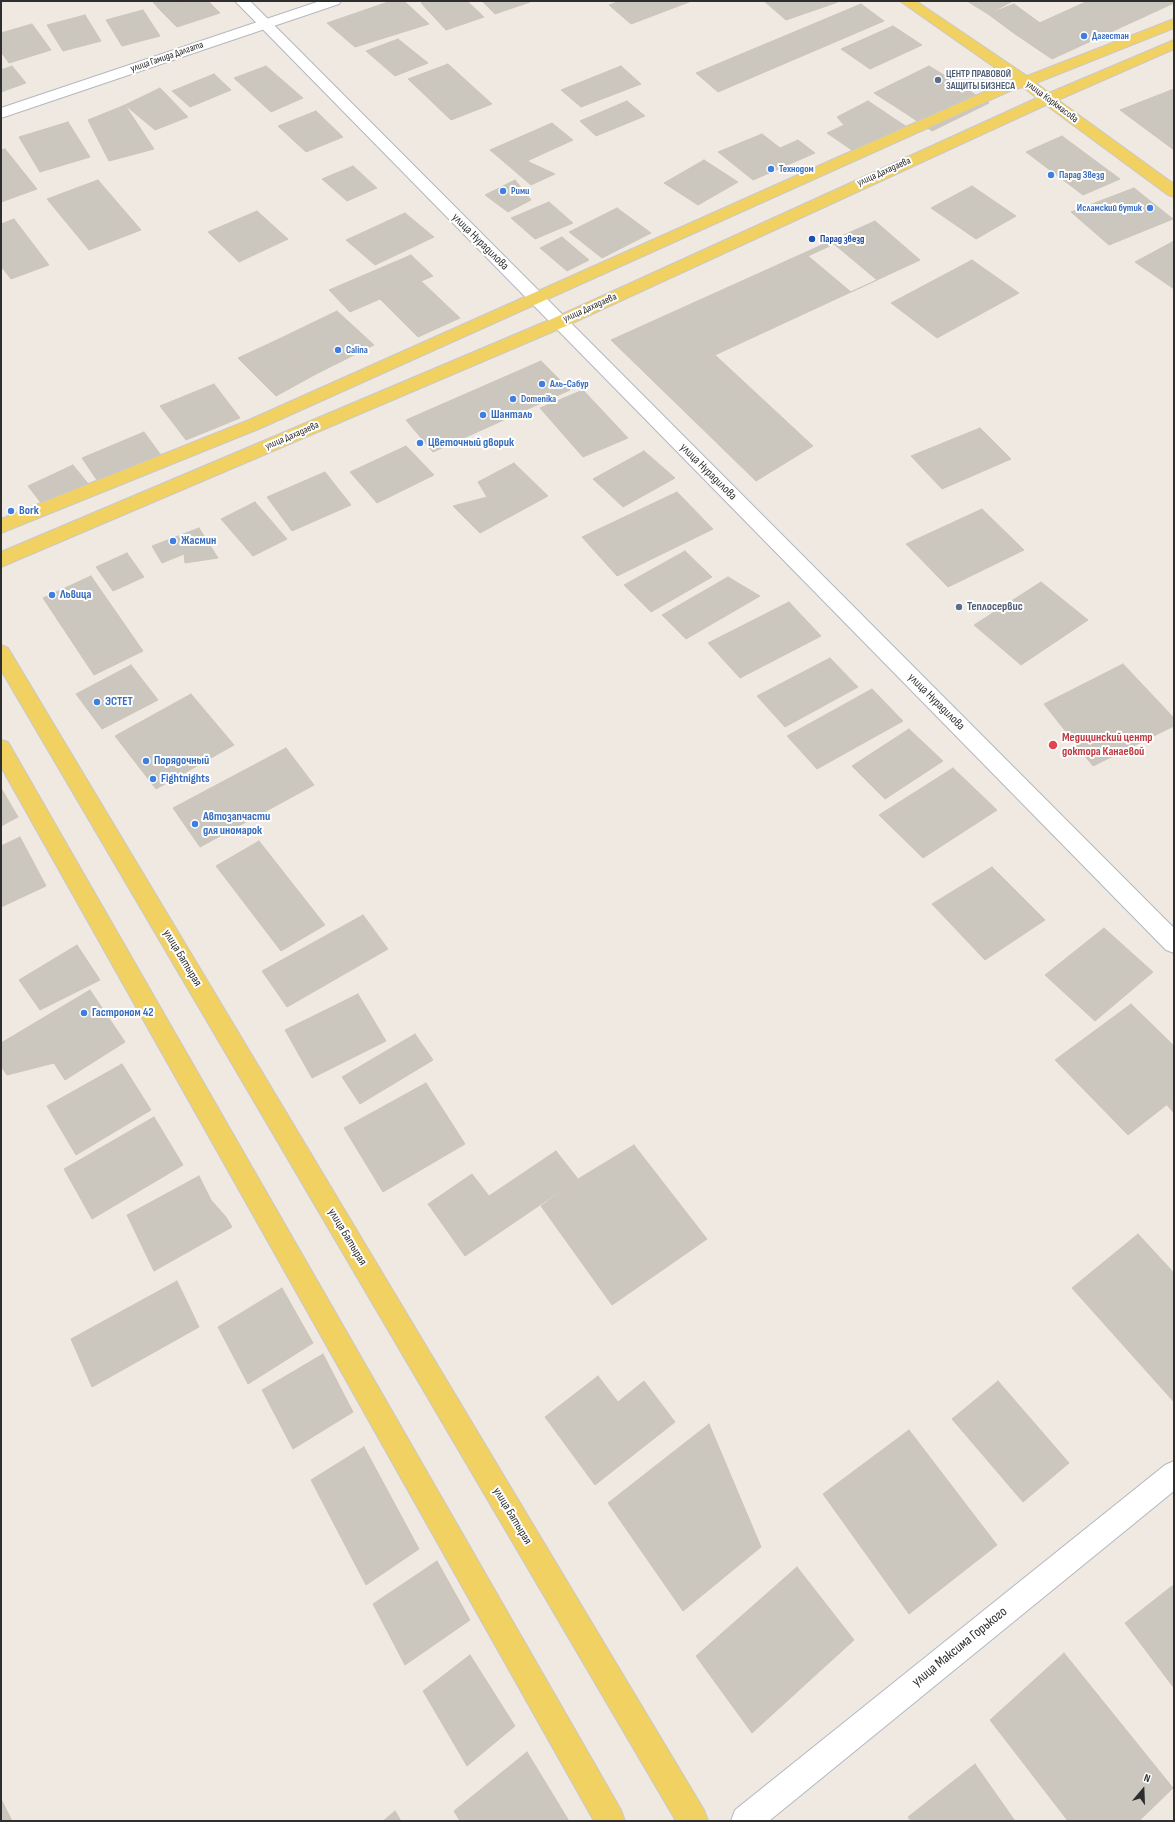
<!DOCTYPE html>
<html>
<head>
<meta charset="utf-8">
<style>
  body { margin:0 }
  #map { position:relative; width:1175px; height:1822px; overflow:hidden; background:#efe9e1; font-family:"Sofia Sans Condensed",sans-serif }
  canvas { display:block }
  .frame { position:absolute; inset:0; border:2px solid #2e2e2e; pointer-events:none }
  .north { position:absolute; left:1123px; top:1770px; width:40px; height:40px; -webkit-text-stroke:3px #fff; paint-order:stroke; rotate:19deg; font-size:11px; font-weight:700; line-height:16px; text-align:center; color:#2e2e2e }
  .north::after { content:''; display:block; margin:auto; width:14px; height:18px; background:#2e2e2e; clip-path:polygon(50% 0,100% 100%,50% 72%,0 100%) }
</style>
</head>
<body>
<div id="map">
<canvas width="1175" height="1822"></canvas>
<div class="frame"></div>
<div class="north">N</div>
</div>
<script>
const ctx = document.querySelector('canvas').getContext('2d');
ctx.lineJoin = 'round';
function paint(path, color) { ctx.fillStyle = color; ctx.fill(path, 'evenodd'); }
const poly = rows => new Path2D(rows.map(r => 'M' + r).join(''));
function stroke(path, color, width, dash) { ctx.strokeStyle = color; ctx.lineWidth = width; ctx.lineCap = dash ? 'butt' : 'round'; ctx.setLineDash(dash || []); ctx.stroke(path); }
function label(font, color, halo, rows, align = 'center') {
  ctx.font = font + ' "Sofia Sans Condensed",sans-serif'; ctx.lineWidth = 4; ctx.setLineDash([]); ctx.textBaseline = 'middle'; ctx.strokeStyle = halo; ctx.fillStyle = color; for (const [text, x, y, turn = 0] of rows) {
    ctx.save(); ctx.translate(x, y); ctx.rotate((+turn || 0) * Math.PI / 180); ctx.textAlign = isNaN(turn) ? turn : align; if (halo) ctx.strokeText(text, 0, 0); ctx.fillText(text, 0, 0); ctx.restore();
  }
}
const building = poly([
  [152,1,186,1,160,10,152,1],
  [186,1,208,1,220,13,177,27,160,10,186,1],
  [391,1,404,1,429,24,355,47,327,23,391,1],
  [429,1,467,1,484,17,446,30,421,3,429,1],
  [482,1,529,1,530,2,495,14,482,1],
  [620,1,688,1,689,2,631,24,609,5,620,1],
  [764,1,837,1,838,2,786,20,764,1],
  [967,1,1013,1,988,14,967,1],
  [1088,1,1174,1,1174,3,1052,59,1015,34,1088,1],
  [861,4,884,21,718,92,696,73,861,4],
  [1014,4,1040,23,1015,34,988,14,1014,4],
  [143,10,160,36,122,46,106,20,143,10],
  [85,15,101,41,63,51,47,25,85,15],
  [32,24,51,50,9,63,1,52,1,33,32,24],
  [893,26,922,45,870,69,841,49,893,26],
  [398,39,428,63,395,76,366,51,398,39],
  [448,64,492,104,451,120,408,79,448,64],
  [12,66,26,83,1,92,1,70,12,66],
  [266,66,303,98,271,112,234,78,266,66],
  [621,66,641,84,581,107,561,90,621,66],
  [929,66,957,83,902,111,874,93,929,66],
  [214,74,231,90,190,107,172,91,214,74],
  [957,83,989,103,932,131,902,111,957,83],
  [160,88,188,117,155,130,125,105,160,88],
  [1174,89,1174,150,1120,110,1174,89],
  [627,101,645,116,596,136,580,121,627,101],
  [868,101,910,129,859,155,827,133,844,125,837,117,868,101],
  [125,105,154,149,109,161,88,120,125,105],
  [316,111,343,137,306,152,278,126,316,111],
  [68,122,90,157,40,172,19,137,68,122],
  [552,123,573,140,527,161,555,174,531,185,490,150,552,123],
  [762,134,780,148,798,140,815,153,753,180,718,152,762,134],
  [1062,136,1120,179,1083,195,1026,152,1062,136],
  [5,149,37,189,1,202,1,150,5,149],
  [704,160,738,182,698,205,664,183,704,160],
  [353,166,377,188,347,201,322,179,353,166],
  [98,180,141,230,89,250,47,199,98,180],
  [515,180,531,200,508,212,485,195,515,180],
  [972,186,1016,216,976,239,931,208,972,186],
  [1134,188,1173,219,1109,245,1071,212,1134,188],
  [549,202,573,223,535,239,511,218,549,202],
  [617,208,651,233,602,258,569,232,617,208],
  [257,211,288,239,239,262,208,232,257,211],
  [405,213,434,237,375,265,346,240,405,213],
  [14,219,49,265,11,279,1,266,1,224,14,219],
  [875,221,920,260,715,355,813,446,756,481,611,340,875,221],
  [562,237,589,260,567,271,540,248,562,237],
  [1174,241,1174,289,1135,262,1174,241],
  [834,244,877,280,851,292,808,256,834,244],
  [411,255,433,276,350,312,329,290,411,255],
  [972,260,1019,293,937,338,891,303,972,260],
  [421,281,460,318,418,337,380,299,421,281],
  [337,311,374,345,316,374,279,339,337,311],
  [279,339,316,374,276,396,238,358,279,339],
  [541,361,570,390,433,452,406,420,541,361],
  [214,384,240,418,186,440,160,406,214,384],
  [583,390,628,438,583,457,540,408,583,390],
  [980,428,1011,459,942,489,911,456,980,428],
  [144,432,166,462,103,489,82,458,144,432],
  [406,446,434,475,377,503,350,472,406,446],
  [644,451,675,478,623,507,593,479,644,451],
  [514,463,548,496,480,533,453,506,487,497,478,482,514,463],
  [73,465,94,491,48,512,28,486,73,465],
  [325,472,351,505,292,531,267,497,325,472],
  [677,492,713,529,617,576,582,537,677,492],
  [255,502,287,539,253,556,221,519,255,502],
  [982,509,1024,550,948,587,906,544,982,509],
  [199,528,218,558,185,563,184,554,162,563,152,546,199,528],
  [685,551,712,577,651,612,624,585,685,551],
  [127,553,144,577,113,591,96,567,127,553],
  [91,576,143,651,94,675,43,598,91,576],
  [728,577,760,596,686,639,662,615,728,577],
  [1041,582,1088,620,1021,665,974,625,1041,582],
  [789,602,821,636,740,678,708,643,789,602],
  [830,658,858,687,785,727,757,696,830,658],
  [1123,664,1174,718,1174,726,1093,766,1044,704,1123,664],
  [131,665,158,700,102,729,76,694,131,665],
  [872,689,903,721,817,769,787,736,872,689],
  [191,694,234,745,156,789,115,736,191,694],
  [909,729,943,761,885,799,852,766,909,729],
  [286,748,314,785,200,847,173,808,286,748],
  [953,768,997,810,923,858,879,815,953,768],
  [1,788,18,817,1,826,1,788],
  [20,837,46,886,1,907,1,846,20,837],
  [259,841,325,925,281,951,216,866,259,841],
  [992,867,1045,920,985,960,932,904,992,867],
  [363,915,388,949,287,1007,262,971,363,915],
  [1104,928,1153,972,1095,1021,1045,975,1104,928],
  [77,945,100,980,40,1010,19,980,77,945],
  [90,990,125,1042,65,1080,54,1063,7,1075,1,1066,1,1043,90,990],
  [358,994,386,1041,312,1078,285,1030,358,994],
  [1131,1004,1174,1046,1174,1099,1128,1135,1055,1060,1131,1004],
  [415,1034,433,1060,360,1104,342,1077,415,1034],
  [122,1064,151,1110,76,1155,47,1106,122,1064],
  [426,1083,465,1144,383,1192,344,1128,426,1083],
  [1174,1100,1174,1113,1167,1105,1174,1100],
  [154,1117,183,1165,92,1219,64,1169,154,1117],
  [634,1145,707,1239,612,1305,541,1206,578,1179,634,1145],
  [556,1151,578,1179,465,1256,428,1204,472,1174,489,1196,556,1151],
  [199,1176,211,1200,226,1217,232,1227,154,1271,127,1215,199,1176],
  [1138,1234,1174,1273,1174,1402,1072,1288,1138,1234],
  [177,1281,199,1327,92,1387,71,1339,177,1281],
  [282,1288,313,1343,248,1384,218,1327,282,1288],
  [323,1354,353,1412,293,1449,262,1390,323,1354],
  [598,1376,618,1402,644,1381,675,1422,595,1485,545,1417,598,1376],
  [998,1381,1069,1463,1023,1502,952,1419,998,1381],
  [709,1424,761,1547,683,1611,608,1503,709,1424],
  [909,1430,997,1545,909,1614,823,1494,909,1430],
  [364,1447,419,1549,366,1585,311,1480,364,1447],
  [437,1561,470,1620,405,1665,373,1604,437,1561],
  [797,1567,854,1640,752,1733,696,1656,797,1567],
  [1172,1586,1174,1589,1174,1688,1125,1623,1172,1586],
  [1064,1653,1173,1788,1139,1821,1068,1821,990,1720,1064,1653],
  [470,1655,515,1726,467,1766,423,1691,470,1655],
  [527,1752,569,1821,460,1821,454,1811,527,1752],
  [975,1764,1015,1821,911,1821,908,1817,975,1764],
  [1,1799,12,1821,1,1821,1,1799],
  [395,1811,401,1821,383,1821,395,1811]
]);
paint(building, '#cbc7bf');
stroke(building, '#cbc5ba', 1);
const street = poly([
  [235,1,250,1,1174,928,1174,953,1166,950,235,1],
  [1174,1461,1174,1491,769,1821,731,1821,735,1810,1165,1465,1174,1461]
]);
const secondary = poly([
  [320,1,341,1,339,4,1,118,1,108,320,1]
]);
const primary = poly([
  [900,1,916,1,1027,76,1174,19,1174,28,1036,83,1049,93,1174,40,1174,49,1058,100,1174,184,1174,197,1168,195,1046,105,566,326,1,567,1,552,554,318,1037,98,1023,87,1012,90,261,428,1,533,1,519,249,420,1002,84,1014,81,900,1],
  [1,645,8,648,704,1810,708,1821,676,1821,1,670,1,645],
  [1,740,8,742,621,1810,625,1821,594,1821,1,767,1,740]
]);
stroke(street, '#b4b7c1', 2);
stroke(secondary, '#b4b7c1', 2);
stroke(primary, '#c9c9c9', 2);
paint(street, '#fff');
paint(secondary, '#fff');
paint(primary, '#f2d163');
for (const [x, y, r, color] of [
  [1084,36,4,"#3f7fe0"],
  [938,80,4,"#5c6f8a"],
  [771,169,4,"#3f7fe0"],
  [1051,175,4,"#3f7fe0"],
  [503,191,4,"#3f7fe0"],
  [1150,208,4,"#3f7fe0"],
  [812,239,4,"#1a4fb4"],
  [338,350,4,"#3f7fe0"],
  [542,384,4,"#3f7fe0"],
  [513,399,4,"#3f7fe0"],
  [483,415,4,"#3f7fe0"],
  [420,443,4,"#3f7fe0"],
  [11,511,4,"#3f7fe0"],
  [173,541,4,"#3f7fe0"],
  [52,595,4,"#3f7fe0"],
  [959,607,4,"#5c6f8a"],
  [97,702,4,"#3f7fe0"],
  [1053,745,5,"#e0444e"],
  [146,761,4,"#3f7fe0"],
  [153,779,4,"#3f7fe0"],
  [195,824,4,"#3f7fe0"],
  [84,1013,4,"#3f7fe0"]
]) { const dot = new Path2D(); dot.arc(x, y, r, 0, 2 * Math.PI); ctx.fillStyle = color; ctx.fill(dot); stroke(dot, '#fff', 1.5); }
label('bold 10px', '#366cbe', '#fff', [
  ["Дагестан",1092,36],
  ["Технодом",779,169],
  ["Парад Звезд",1059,175],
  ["Рими",511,191],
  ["Исламский бутик",1142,208,"right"],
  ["Calina",346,350],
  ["Аль-Сабур",550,384],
  ["Domenika",521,399]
], 'left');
label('10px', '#2e2e2e', '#fff', [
  ["улица Гамида Далгата",167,57,-19],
  ["улица Коркмасова",1052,102,37],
  ["улица Дахадаева",884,172,-24],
  ["улица Дахадаева",590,308,-24],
  ["улица Дахадаева",292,436,-23]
]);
label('bold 10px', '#4e5e75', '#fff', [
  ["ЦЕНТР ПРАВОВОЙ",946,74],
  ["ЗАЩИТЫ БИЗНЕСА",946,86]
], 'left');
label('bold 10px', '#164399', '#fff', [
  ["Парад звезд",820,239]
], 'left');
label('12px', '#2e2e2e', '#fff', [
  ["улица Нурадилова",480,242,45],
  ["улица Нурадилова",708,472,45],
  ["улица Нурадилова",936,702,45],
  ["улица Батырая",182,958,59],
  ["улица Батырая",347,1237,59],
  ["улица Батырая",512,1516,59]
]);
label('bold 12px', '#366cbe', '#fff', [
  ["Шанталь",491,415],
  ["Цветочный дворик",428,443],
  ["Bork",19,511],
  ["Жасмин",181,541],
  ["Львица",60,595],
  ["ЭСТЕТ",105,702],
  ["Порядочный",154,761],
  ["Fightnights",161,779],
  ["Автозапчасти",203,817],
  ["для иномарок",203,831],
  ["Гастроном 42",92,1013]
], 'left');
label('bold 12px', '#4e5e75', '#fff', [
  ["Теплосервис",967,607]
], 'left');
label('bold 12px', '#be3a42', '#fff', [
  ["Медицинский центр",1062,738],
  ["доктора Канаевой",1062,752]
], 'left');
label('14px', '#2e2e2e', '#fff', [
  ["улица Максима Горького",960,1647,-39]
]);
</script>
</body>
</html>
